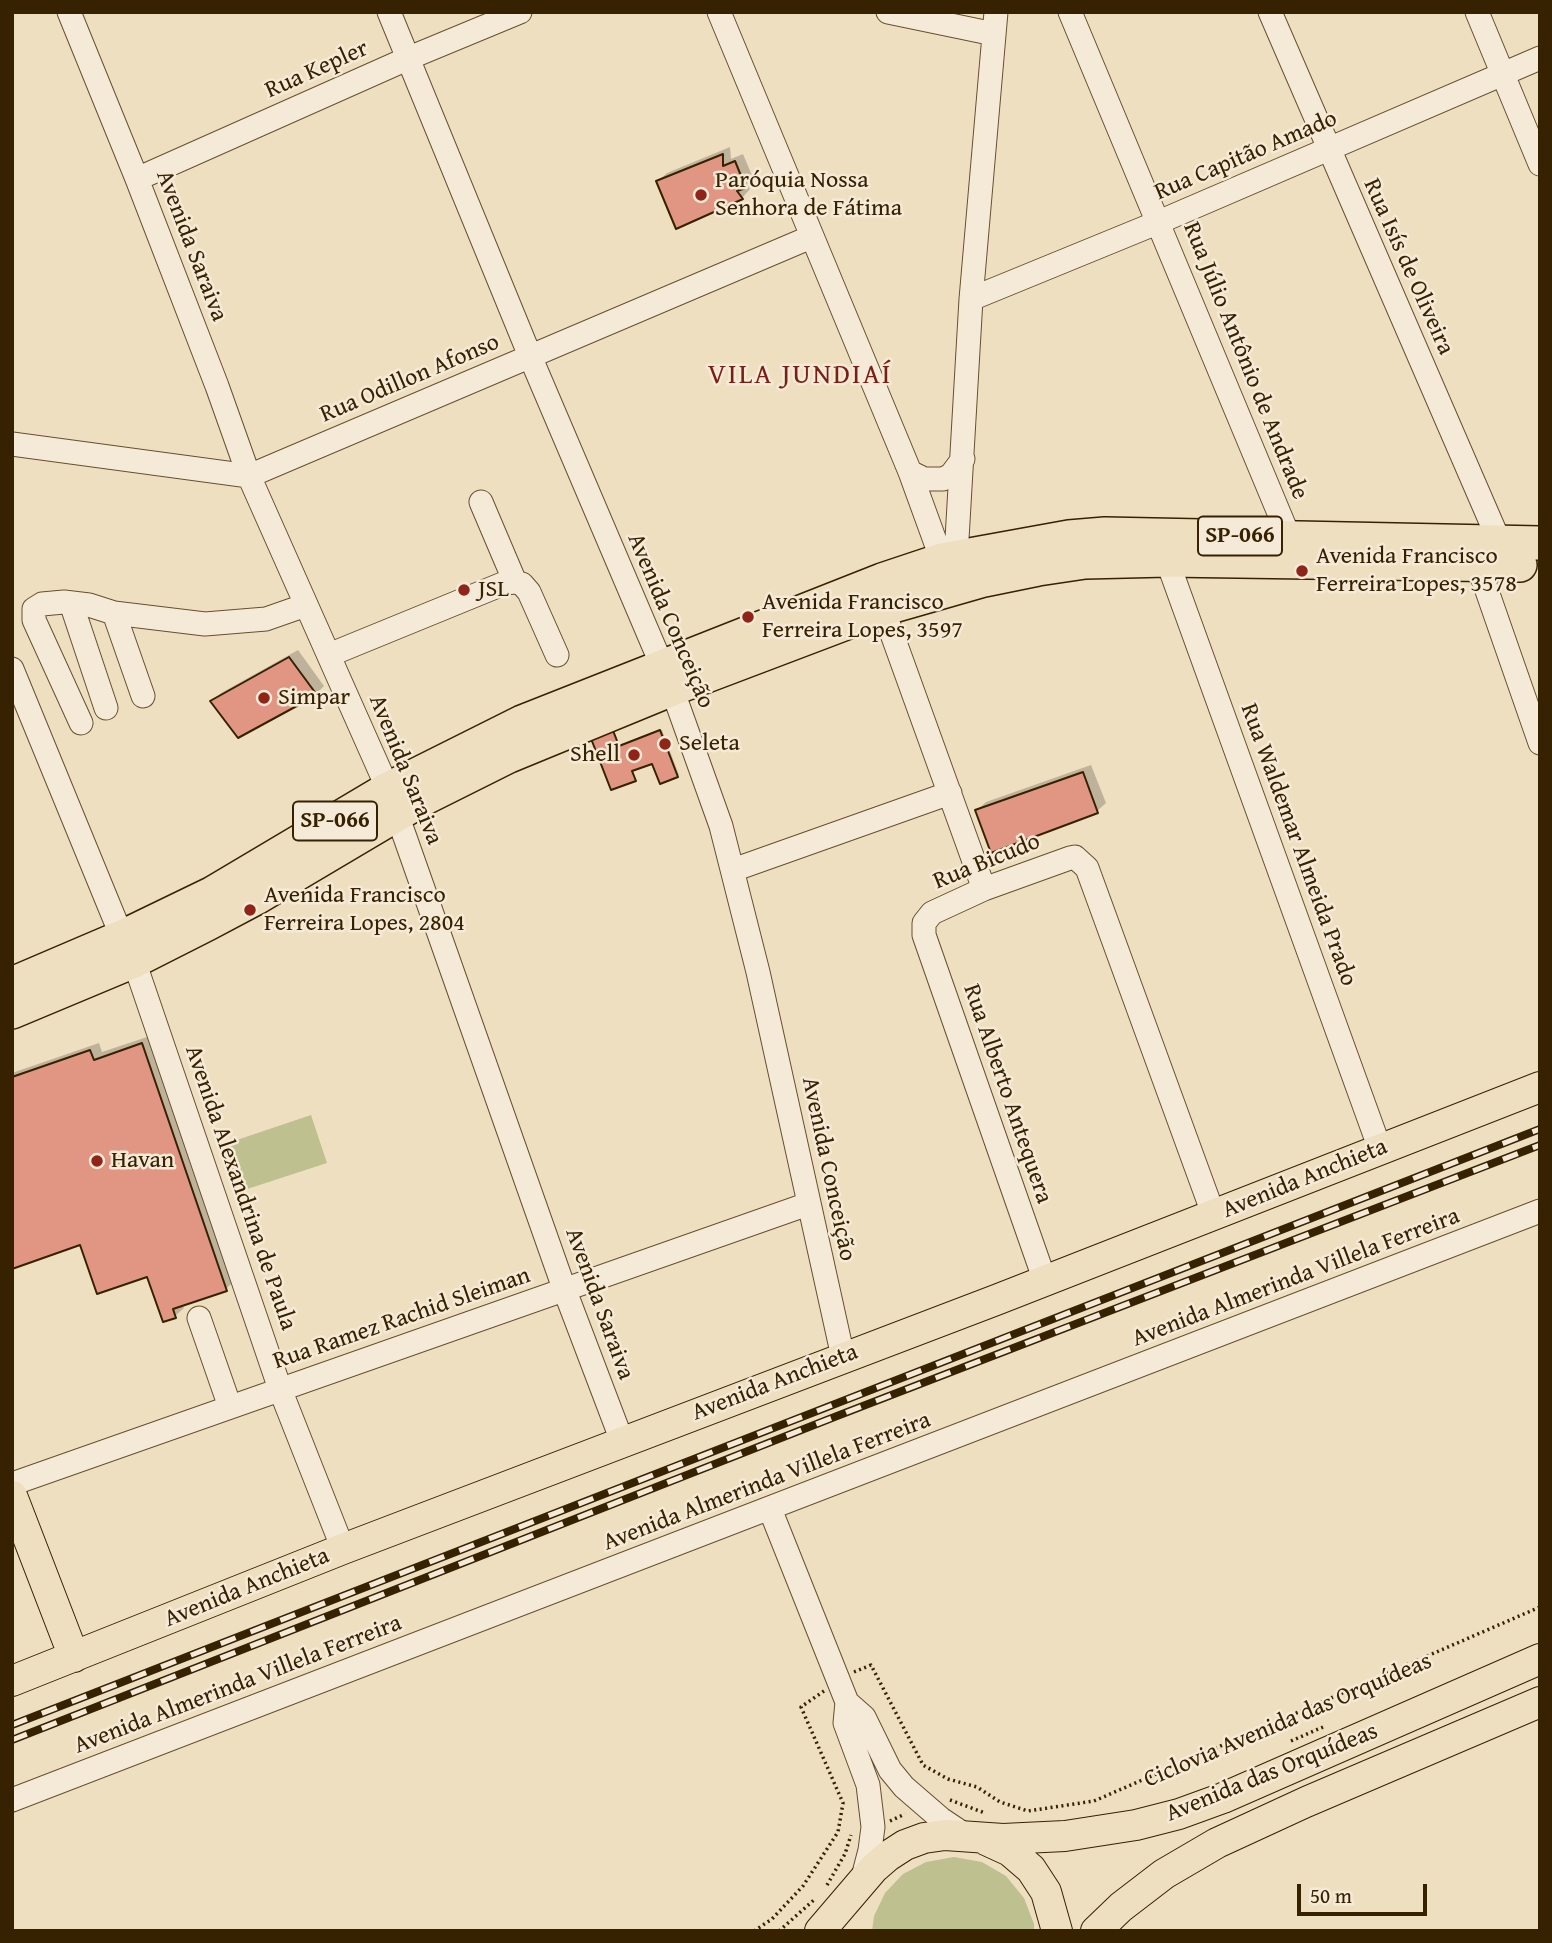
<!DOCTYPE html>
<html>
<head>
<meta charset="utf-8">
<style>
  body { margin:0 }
  #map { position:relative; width:1552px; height:1943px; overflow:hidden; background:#efdfc1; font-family:"Gentium Book Plus",serif }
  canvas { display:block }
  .frame { position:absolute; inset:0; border:14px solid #362100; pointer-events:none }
  .scale { position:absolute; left:1297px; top:1884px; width:130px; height:32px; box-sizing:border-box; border:4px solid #362100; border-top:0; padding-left:9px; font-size:21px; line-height:24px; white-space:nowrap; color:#362100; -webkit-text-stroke:5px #f5ead7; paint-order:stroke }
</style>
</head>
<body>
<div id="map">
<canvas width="1552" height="1943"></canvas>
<div class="frame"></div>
<div class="scale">50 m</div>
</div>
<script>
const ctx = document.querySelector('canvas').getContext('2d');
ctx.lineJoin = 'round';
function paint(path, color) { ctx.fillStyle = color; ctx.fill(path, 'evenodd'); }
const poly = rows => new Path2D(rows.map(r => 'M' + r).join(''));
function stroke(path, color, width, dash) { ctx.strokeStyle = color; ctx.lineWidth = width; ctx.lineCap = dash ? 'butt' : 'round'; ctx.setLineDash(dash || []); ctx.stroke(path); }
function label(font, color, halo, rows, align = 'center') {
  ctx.font = font + ' "Gentium Book Plus",serif'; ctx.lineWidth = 5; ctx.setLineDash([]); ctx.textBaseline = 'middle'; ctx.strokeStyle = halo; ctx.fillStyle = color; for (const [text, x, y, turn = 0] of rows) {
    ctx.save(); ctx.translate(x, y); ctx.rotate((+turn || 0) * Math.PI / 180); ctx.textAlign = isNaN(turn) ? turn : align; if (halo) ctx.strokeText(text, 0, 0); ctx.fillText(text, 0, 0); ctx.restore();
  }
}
paint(poly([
  [311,1115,327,1163,235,1193,219,1146],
  [954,1857,982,1862,1006,1876,1024,1898,1034,1924,1034,1931,872,1931,874,1916,885,1893,903,1874,926,1862]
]), '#bec090');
paint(poly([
  [730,147,731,159,743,154,753,178,747,184,750,189,742,198,658,181,667,173],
  [298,650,324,686,316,694,213,701,221,693],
  [613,728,620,746,662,730,679,775,677,776,653,761,633,769,635,779,612,788],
  [1091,765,1106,803,1097,811,977,810,986,802],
  [150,1036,234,1281,226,1289,182,1304,184,1308,175,1316,148,1275,81,1243,12,1267,12,1073,99,1043,102,1052]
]), '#0003');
const building = poly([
  [723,154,723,166,735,161,746,188,737,191,743,199,676,229,656,181,723,154],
  [289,657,317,695,238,738,210,701,289,657],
  [612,728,619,746,660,730,678,777,660,784,652,764,632,771,636,781,611,790,590,736,612,728],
  [1083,772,1098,813,991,853,975,810,1083,772],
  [142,1043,227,1291,173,1309,176,1318,163,1322,147,1277,97,1294,80,1245,12,1269,12,1077,90,1050,94,1060,142,1043]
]);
paint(building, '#e19684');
stroke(building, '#362100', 2);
const minor = poly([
  [69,12,137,179,217,386,249,476,388,789,565,1291,622,1441],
  [389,12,530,356,672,689,721,826,758,972,843,1357],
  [719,12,910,472,942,560],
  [888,12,994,34],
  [1070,12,1289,537],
  [1270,12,1500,543],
  [1477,12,1540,164],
  [137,179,409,58,520,12],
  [971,299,1159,222,1540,58],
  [12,444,249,476,811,237],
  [910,472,924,479,943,479,951,475,963,459],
  [481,502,515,582],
  [956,556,971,299,996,12],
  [1167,560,1380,1149],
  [1478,565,1540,743],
  [71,603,106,708],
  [883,609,984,889],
  [114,613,143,696],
  [329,655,505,583,515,582,522,584,529,592,557,655],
  [12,669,122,937],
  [81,723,34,620,34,609,42,604,64,602,89,605,114,613,205,624,266,619,306,605],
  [733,870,950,793],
  [134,961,280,1389,343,1549],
  [1045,1281,924,935,924,923,932,913,984,889,1070,858,1075,857,1087,868,1214,1216],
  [199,1318,230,1407],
  [12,1484,808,1204],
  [770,1509,847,1702,845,1723,868,1785,873,1827,870,1850,862,1881],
  [847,1702,864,1717,890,1770,904,1787,941,1819,965,1835],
  [12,1800,1540,1211]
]);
const major = poly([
  [12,1496,74,1657],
  [12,1681,343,1549,996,1300,1540,1087],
  [986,1840,1010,1851,1031,1869,1046,1892,1057,1931],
  [820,1931,873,1869,888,1856,905,1845,924,1838,945,1835,1003,1839,1065,1836,1136,1825,1179,1814,1223,1798,1540,1659],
  [1096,1931,1121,1907,1164,1874,1217,1843,1306,1802,1540,1702]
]);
const highway = poly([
  [12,984,122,937,213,893,388,789,522,722,882,580,942,560,1069,537,1105,534,1540,543],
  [12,1012,134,961,207,924,256,898,423,799,509,756,672,689,883,609,984,580,1038,569,1085,562,1167,560,1520,565]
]);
stroke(minor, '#645030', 25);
stroke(major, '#362100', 32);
stroke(highway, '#362100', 36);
stroke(poly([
  [854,1672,871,1665,923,1765,948,1779,977,1787,1000,1802,1028,1811,1094,1801,1540,1607],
  [1291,1741,1323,1727],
  [950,1800,985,1813],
  [890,1821,905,1814],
  [827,1885,845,1854,851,1835],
  [754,1931,772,1919,803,1886,838,1832,843,1803,801,1707,824,1691],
  [779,1931,815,1899]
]), '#362100', 3.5, [2, 3.5]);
stroke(minor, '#f5ead7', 23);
stroke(major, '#efdfc1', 30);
stroke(highway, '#efdfc1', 33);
const rail = poly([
  [12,1725,1540,1129],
  [12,1740,837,1416,1540,1145]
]);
stroke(rail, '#362100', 8);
stroke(rail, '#f5ead7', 5, [16]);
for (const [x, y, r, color] of [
  [701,195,7,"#8f2418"],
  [1302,571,7,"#8f2418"],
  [464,590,7,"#8f2418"],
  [748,617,7,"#8f2418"],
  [264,698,7,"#8f2418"],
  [665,744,7,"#8f2418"],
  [634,755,7,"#8f2418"],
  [250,910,7,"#8f2418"],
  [97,1161,7,"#8f2418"]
]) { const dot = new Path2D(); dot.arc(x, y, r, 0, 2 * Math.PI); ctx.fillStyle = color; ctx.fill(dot); stroke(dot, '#f5ead7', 2.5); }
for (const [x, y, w] of [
  [1240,536,84],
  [335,821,84]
]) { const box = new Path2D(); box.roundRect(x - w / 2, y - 19.5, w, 39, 5); ctx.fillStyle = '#f5ead7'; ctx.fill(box); stroke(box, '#362100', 2); }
label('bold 23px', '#362100', null, [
  ["SP-066",1240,536],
  ["SP-066",335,821]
]);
label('24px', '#362100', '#f5ead7', [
  ["Rua Kepler",317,70,-24],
  ["Rua Capitão Amado",1246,156,-23],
  ["Avenida Saraiva",191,246,69],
  ["Rua Isís de Oliveira",1408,267,66],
  ["Rua Júlio Antônio de Andrade",1245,361,68],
  ["Rua Odillon Afonso",410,379,-23],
  ["Avenida Conceição",670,621,67],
  ["Avenida Saraiva",405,770,68],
  ["Rua Waldemar Almeida Prado",1298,845,70],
  ["Rua Bicudo",987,862,-22],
  ["Rua Alberto Antequera",1007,1094,71],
  ["Avenida Conceição",828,1169,78],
  ["Avenida Anchieta",1305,1179,-22],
  ["Avenida Alexandrina de Paula",240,1188,71],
  ["Avenida Almerinda Villela Ferreira",1296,1278,-21],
  ["Avenida Saraiva",599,1304,70],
  ["Rua Ramez Rachid Sleiman",402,1319,-19],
  ["Avenida Anchieta",775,1383,-21],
  ["Avenida Almerinda Villela Ferreira",767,1482,-21],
  ["Avenida Anchieta",247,1588,-22],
  ["Avenida Almerinda Villela Ferreira",238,1685,-21],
  ["Ciclovia Avenida das Orquídeas",1288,1721,-23],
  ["Avenida das Orquídeas",1272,1773,-22]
]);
label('24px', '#362100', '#f5ead7', [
  ["Paróquia Nossa",715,181],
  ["Senhora de Fátima",715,209],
  ["Avenida Francisco",1316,557],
  ["Ferreira Lopes, 3578",1316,585],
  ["JSL",478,590],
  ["Avenida Francisco",762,603],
  ["Ferreira Lopes, 3597",762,631],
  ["Simpar",278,698],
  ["Seleta",679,744],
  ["Shell",620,755,"right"],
  ["Avenida Francisco",264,896],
  ["Ferreira Lopes, 2804",264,924],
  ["Havan",111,1161]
], 'left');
ctx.letterSpacing = '2px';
label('28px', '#7a1f14', '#f5ead7', [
  ["VILA JUNDIAÍ",800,376]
]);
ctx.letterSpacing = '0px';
</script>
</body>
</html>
